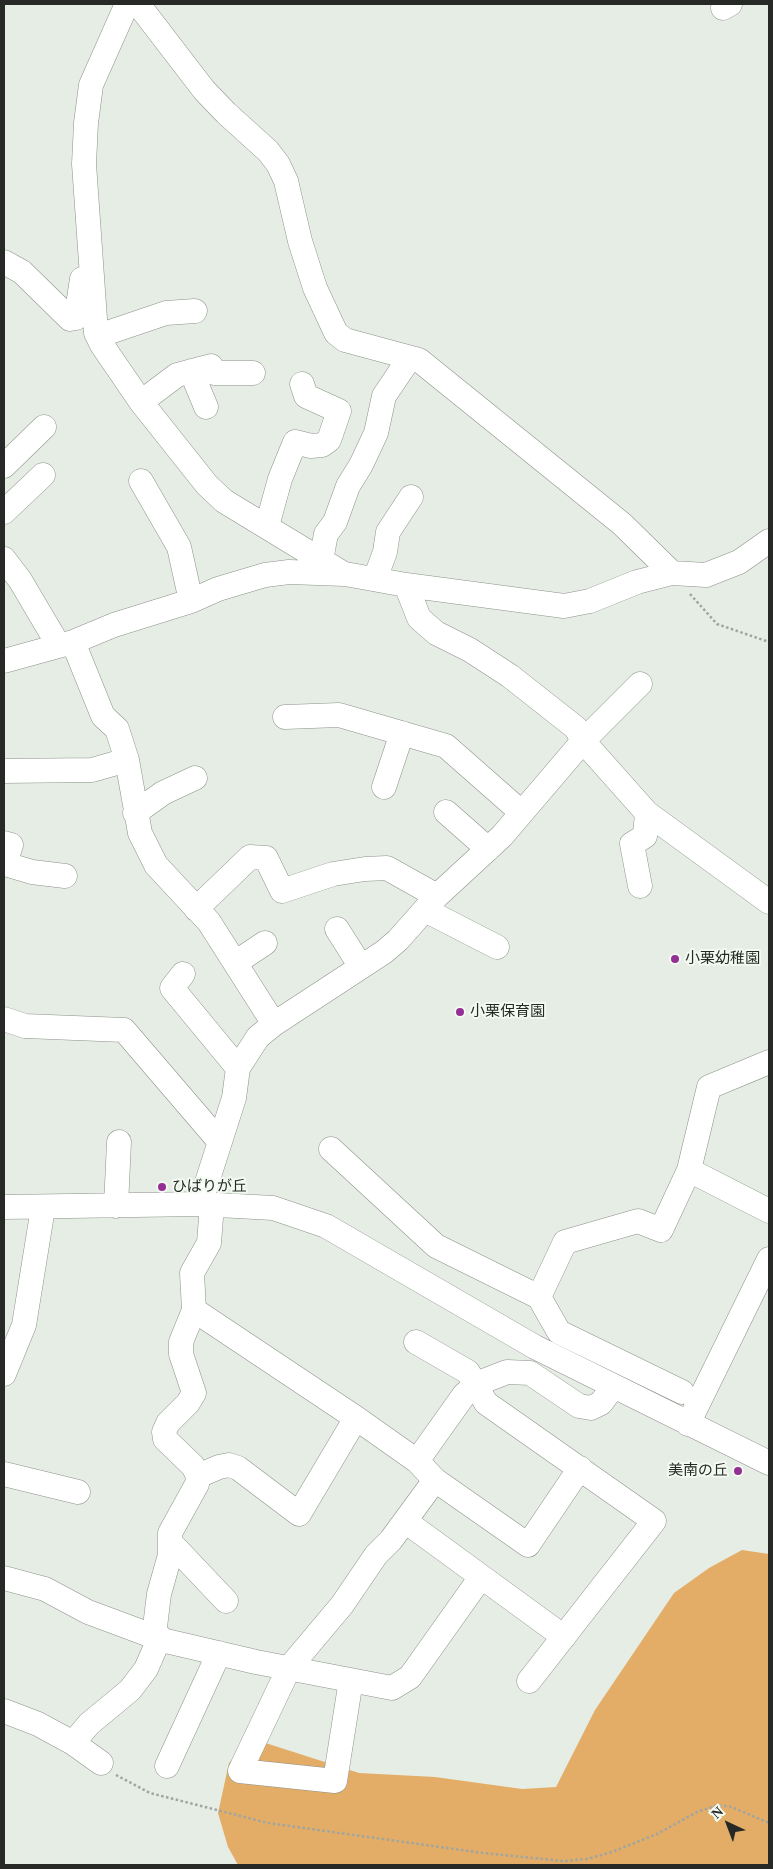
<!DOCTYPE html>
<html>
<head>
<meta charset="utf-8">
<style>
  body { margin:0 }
  #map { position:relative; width:773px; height:1869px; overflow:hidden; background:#e5ede4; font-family:"Times New Roman",serif }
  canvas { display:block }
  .frame { position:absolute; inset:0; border:5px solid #262926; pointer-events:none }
  .north { position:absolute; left:703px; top:1799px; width:50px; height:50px; -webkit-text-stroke:4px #f3faf1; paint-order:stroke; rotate:317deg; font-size:14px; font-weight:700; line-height:20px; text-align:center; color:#262926 }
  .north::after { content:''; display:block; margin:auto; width:18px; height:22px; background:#262926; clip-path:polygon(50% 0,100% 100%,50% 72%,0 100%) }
</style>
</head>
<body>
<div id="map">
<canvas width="773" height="1869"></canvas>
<div class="frame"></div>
<div class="north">N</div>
</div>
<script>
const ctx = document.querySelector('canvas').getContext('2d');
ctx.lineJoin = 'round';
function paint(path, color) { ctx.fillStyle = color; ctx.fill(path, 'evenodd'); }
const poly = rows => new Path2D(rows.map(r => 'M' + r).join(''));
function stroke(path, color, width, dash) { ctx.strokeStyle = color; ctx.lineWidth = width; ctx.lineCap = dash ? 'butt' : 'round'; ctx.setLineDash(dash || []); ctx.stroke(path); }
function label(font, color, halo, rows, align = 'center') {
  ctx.font = font + ' "Times New Roman","Noto Sans JP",serif'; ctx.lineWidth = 4; ctx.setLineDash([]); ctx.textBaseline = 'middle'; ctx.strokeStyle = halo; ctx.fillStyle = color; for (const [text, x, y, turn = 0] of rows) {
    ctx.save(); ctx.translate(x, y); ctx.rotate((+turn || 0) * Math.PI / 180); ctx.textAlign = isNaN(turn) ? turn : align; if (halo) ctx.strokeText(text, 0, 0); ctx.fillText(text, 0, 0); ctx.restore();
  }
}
paint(poly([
  [742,1550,769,1554,769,1865,238,1865,228,1847,218,1813,229,1763,250,1738,359,1773,435,1777,522,1789,556,1787,595,1710,674,1593,709,1568]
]), '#e4ad67');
const minor = poly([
  [127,4,91,85,86,123,84,164,96,333,102,345,141,402,207,485,224,501,344,574],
  [138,4,204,90,226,113,268,151,278,164,286,181,300,241,315,288,336,333,345,340,419,360,622,524,672,573],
  [723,8,730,4],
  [4,262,22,272,70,319,76,318,82,279],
  [98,336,166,313,195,311],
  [199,369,215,373,253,373],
  [191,371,206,407],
  [141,402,177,375,211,366],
  [4,466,44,427],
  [141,481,179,547,191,601],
  [4,512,43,475],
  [267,526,280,479,295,442,311,446,322,445,329,440,339,411,306,396,302,384],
  [4,559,20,580,59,646],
  [321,560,326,534,335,522,348,486,361,465,376,433,384,396,409,359],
  [375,579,385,552,388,532,411,497],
  [406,585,419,618,436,633,470,650,510,676,576,728,583,741,647,813,769,902],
  [73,642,103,716,117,729,127,760,140,833,156,865,209,922,274,1024],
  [4,661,73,642,114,625,191,601,218,589,265,575,289,572,345,574,406,585,564,606,590,601,637,582,672,573,706,575,739,562,769,541],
  [285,717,339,715,446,746,521,812],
  [4,771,92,770,127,760],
  [384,787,402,733],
  [446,812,488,849],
  [135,813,163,793,195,778],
  [4,843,11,845,5,864,32,872,65,876],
  [640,886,632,844,645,836,647,813],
  [196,909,250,857,266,858,282,891,333,874,365,869,387,868,437,896],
  [425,910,497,947],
  [337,929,361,967],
  [235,963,265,943],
  [183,974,172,988,238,1068],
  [4,1019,25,1026,124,1030,220,1142],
  [769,1062,709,1087,689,1170,769,1211],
  [331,1149,436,1246,539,1297],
  [200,1204,234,1098,238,1068,258,1037,274,1024,384,952,398,940,437,896,502,836,583,741,640,684],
  [116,1206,119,1142],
  [4,1207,200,1204,273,1208,326,1226,535,1347,769,1463],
  [194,1310,356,1418,417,1461,435,1480,528,1545,580,1468],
  [416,1342,468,1372,486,1403,654,1521,529,1681],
  [4,1374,24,1325,43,1208],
  [682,1392,559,1332,539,1297,565,1242,638,1221,661,1230,689,1170],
  [688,1424,769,1259],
  [417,1461,464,1395,476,1384,507,1372,530,1373,579,1406,591,1408,601,1403,613,1387],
  [4,1474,78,1492],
  [198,1476,219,1467,229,1465,238,1468,299,1514,356,1418],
  [405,1521,564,1637],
  [172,1544,226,1601],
  [4,1578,45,1589,88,1612,166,1641,256,1662,392,1688,410,1677,481,1577],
  [154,1635,159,1594,170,1555,170,1533,197,1484,198,1476,193,1466,165,1439,164,1432,168,1423,188,1403,194,1393,181,1354,181,1342,194,1310,192,1273,209,1243,212,1205],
  [351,1680,335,1781,240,1771,289,1668,342,1605,376,1555,391,1540,435,1480],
  [4,1711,38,1724,73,1743,101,1763],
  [73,1743,89,1724,130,1690,146,1669,160,1637],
  [167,1766,219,1653]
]);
stroke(minor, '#8c928a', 25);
stroke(poly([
  [690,594,717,624,769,642],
  [116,1775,150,1793,268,1823,483,1853,564,1861,587,1859,612,1852,657,1834,697,1812,715,1806,729,1806,769,1823]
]), '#9fa59f', 2.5, [2.5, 2.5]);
stroke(minor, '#fff', 24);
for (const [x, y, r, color] of [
  [675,959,5,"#942f95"],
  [460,1012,5,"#942f95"],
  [162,1187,5,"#942f95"],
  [738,1471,5,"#942f95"]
]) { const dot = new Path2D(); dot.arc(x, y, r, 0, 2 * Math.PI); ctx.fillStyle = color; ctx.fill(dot); stroke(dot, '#f3faf1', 2); }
label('15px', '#262926', '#f3faf1', [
  ["小栗幼稚園",685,959],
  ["小栗保育園",470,1012],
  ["ひばりが丘",172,1187],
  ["美南の丘",728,1471,"right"]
], 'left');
</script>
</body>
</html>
